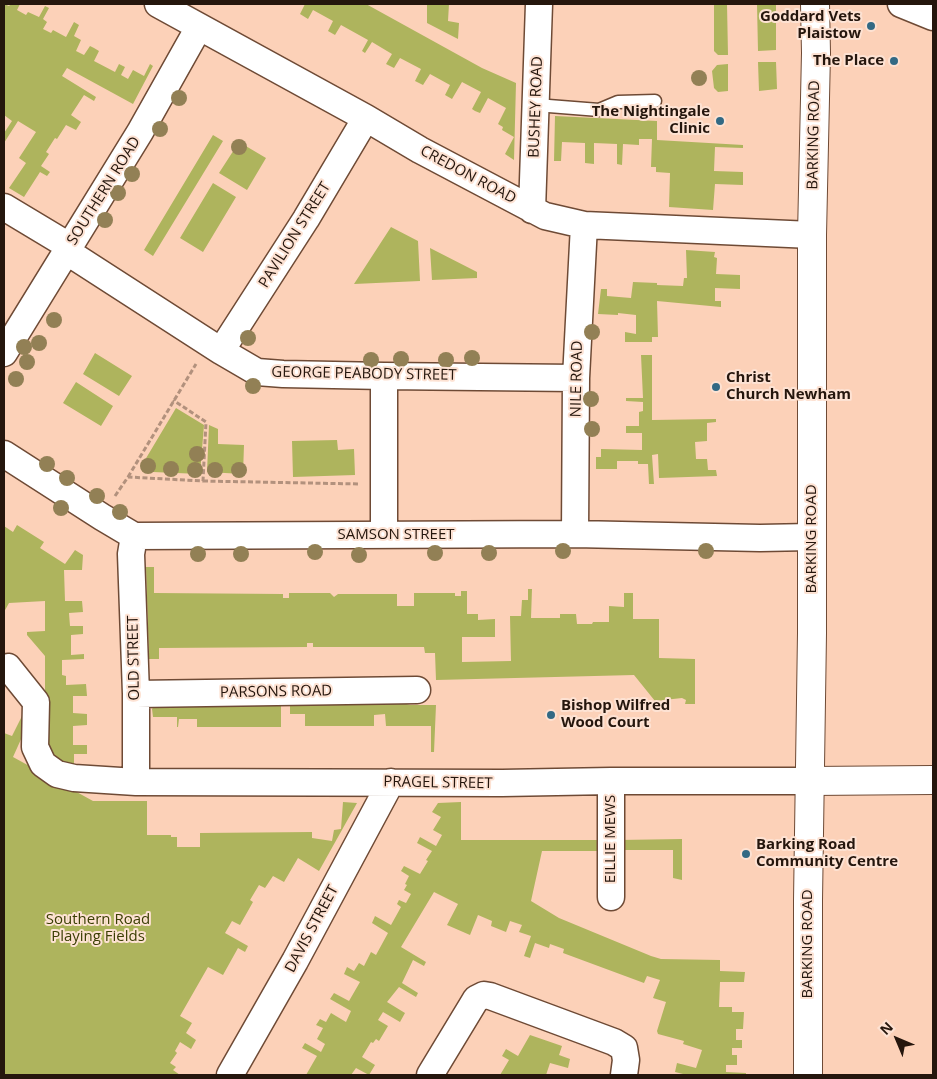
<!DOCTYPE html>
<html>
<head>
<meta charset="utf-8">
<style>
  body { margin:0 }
  #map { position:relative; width:937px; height:1079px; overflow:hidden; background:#fcd1b8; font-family:"Open Sans",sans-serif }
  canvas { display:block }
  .frame { position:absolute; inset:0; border:5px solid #25160d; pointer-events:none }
  .north { position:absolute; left:872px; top:1014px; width:50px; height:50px; -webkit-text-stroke:4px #fde2d3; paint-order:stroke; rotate:315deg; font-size:14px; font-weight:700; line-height:20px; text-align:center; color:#25160d }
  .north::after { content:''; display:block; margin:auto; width:18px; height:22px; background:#25160d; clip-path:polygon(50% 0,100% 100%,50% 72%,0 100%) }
</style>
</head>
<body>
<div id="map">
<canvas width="937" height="1079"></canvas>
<div class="frame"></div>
<div class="north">N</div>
</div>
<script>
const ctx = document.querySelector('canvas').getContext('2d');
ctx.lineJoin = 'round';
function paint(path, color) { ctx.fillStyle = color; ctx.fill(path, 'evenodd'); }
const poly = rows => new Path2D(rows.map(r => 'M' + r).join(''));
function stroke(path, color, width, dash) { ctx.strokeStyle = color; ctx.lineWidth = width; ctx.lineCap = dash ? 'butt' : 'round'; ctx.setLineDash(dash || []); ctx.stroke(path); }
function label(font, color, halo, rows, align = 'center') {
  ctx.font = font + ' "Open Sans",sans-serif'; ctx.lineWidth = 4; ctx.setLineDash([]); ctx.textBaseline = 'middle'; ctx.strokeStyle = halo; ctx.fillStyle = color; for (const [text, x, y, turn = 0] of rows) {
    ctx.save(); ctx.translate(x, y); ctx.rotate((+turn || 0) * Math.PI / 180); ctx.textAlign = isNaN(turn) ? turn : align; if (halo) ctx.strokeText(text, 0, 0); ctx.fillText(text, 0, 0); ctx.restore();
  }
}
paint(poly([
  [4,4,9,6,11,4,20,4,17,10,26,15,28,12,39,17,45,6,49,8,43,19,47,22,43,29,51,33,53,30,66,37,74,22,79,25,74,36,81,40,76,51,84,55,90,46,94,48,99,51,94,61,115,72,119,64,125,67,121,75,128,79,133,70,144,76,150,64,153,66,133,104,67,68,62,76,96,97,94,101,84,95,71,115,81,122,76,130,66,125,57,139,55,138,46,152,49,154,41,166,50,172,47,176,40,172,24,197,9,188,26,163,19,158,36,132,18,121,4,143,4,133,12,121,4,115],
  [305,4,366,4,482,68,516,83,514,160,505,154,514,137,502,130,503,127,498,124,506,108,488,98,480,113,475,111,472,109,481,92,462,82,452,99,445,95,450,85,430,74,423,85,415,81,421,69,400,58,394,68,386,64,392,54,372,42,365,53,362,51,368,40,341,25,335,35,328,31,333,21,313,10,308,19,300,14],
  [427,4,449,4,448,21,459,23,458,39,427,23],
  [714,4,727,4,728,55,718,55,714,51],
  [757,4,776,4,776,50,758,51],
  [758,62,776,62,777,89,759,91],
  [728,64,728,91,718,92,714,88,712,71,717,65],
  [555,116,657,121,657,140,743,145,743,148,715,147,714,171,743,172,743,185,715,184,713,210,669,207,670,173,656,172,656,167,651,167,652,139,639,139,639,145,623,144,622,165,617,164,617,144,594,143,594,164,585,163,585,143,562,142,561,161,554,161],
  [213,135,223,141,153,256,144,250],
  [239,142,266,158,247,190,219,173],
  [213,183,236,197,203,252,180,238],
  [391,227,418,241,420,281,354,284],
  [430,248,477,272,477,278,432,280],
  [686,250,715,252,714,257,717,258,716,274,740,275,740,289,715,288,715,301,721,301,721,307,657,301,658,337,652,337,652,342,625,342,625,332,636,334,636,315,618,313,618,315,598,314,601,289,607,289,607,296,631,298,633,282,657,283,657,285,683,286,684,278,687,278],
  [95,353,132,376,119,396,83,374],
  [641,355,652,355,652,420,716,419,716,422,707,423,707,441,695,442,696,459,707,459,708,470,716,470,717,476,659,478,658,454,652,455,654,484,649,484,648,464,638,464,638,461,617,461,617,469,596,469,596,457,601,457,601,449,642,450,642,433,626,433,626,426,639,426,639,412,643,411,643,402,626,401,626,398,643,398],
  [76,382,113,406,101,426,63,403],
  [176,408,204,425,200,474,153,472,142,465],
  [209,425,218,429,218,444,244,445,243,474,207,472],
  [337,440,338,450,354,449,355,475,293,477,292,441],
  [17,525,44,542,40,548,65,564,75,550,83,555,82,570,64,570,65,601,82,601,83,612,69,613,70,626,83,626,83,634,71,635,71,655,84,654,84,659,62,660,62,675,66,676,66,685,86,684,87,696,73,696,73,713,87,714,87,725,73,726,73,745,87,745,87,754,74,754,74,764,50,765,45,759,45,656,27,635,27,632,45,631,45,601,9,603,4,612,4,526,13,532],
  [146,567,154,567,154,593,283,594,283,598,289,598,289,593,330,593,334,597,338,594,397,594,397,606,414,606,414,593,455,593,455,596,461,596,461,591,467,591,467,614,478,614,478,620,495,619,495,637,462,637,462,662,511,661,510,616,521,616,522,600,528,600,528,589,532,589,531,618,560,618,560,614,576,614,577,624,592,624,593,622,609,622,609,606,624,607,624,593,633,593,633,619,659,619,659,658,695,659,695,704,685,704,686,700,682,698,655,701,634,675,436,680,435,653,425,653,424,647,313,647,313,643,307,643,307,647,159,648,159,659,149,659],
  [158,700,393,700,410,705,436,705,434,752,431,752,431,726,386,726,385,714,374,715,374,726,305,726,305,714,290,714,290,701,281,701,281,727,197,727,197,719,179,719,178,727,177,727,177,717,153,717,152,709],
  [22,716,27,718,22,737,13,757,93,801,147,801,147,835,171,835,171,837,177,837,177,847,200,847,200,833,312,832,312,838,332,841,334,830,341,829,343,802,357,803,319,871,298,858,284,882,273,876,265,888,259,885,250,900,253,902,240,925,232,921,225,933,248,946,245,952,238,948,223,975,208,967,180,1016,192,1023,186,1033,196,1040,191,1049,180,1042,175,1051,177,1053,170,1063,176,1067,173,1070,180,1075,4,1075,4,733,12,736],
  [461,802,461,840,601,840,601,851,542,851,531,901,559,918,651,956,661,959,720,960,720,971,745,972,744,982,720,982,719,1007,732,1007,732,1012,744,1012,743,1029,736,1029,736,1040,742,1040,742,1048,732,1048,732,1055,737,1055,737,1065,726,1065,726,1072,746,1073,746,1075,687,1075,675,1072,677,1063,696,1068,702,1050,683,1044,684,1041,658,1034,657,1031,666,1002,653,998,660,980,647,976,644,983,563,953,564,949,550,944,549,948,535,943,530,958,524,956,531,936,519,932,522,925,510,921,506,932,491,926,492,921,478,915,470,935,447,925,458,904,434,892,401,947,426,962,424,966,413,960,402,983,418,993,416,997,399,987,387,1002,405,1013,400,1022,383,1012,378,1020,388,1026,379,1041,376,1039,373,1043,371,1042,362,1057,375,1065,369,1075,356,1068,351,1075,306,1075,317,1056,302,1048,305,1043,321,1052,325,1044,317,1039,323,1028,316,1025,320,1019,326,1022,331,1013,346,1022,351,1011,330,999,334,993,349,1001,360,982,344,974,347,967,354,971,359,963,364,966,371,952,376,955,388,933,372,923,375,916,391,925,401,907,397,904,399,900,406,903,411,894,404,890,407,885,405,884,409,876,401,871,404,866,420,874,428,861,426,860,432,851,417,843,420,837,436,846,442,835,433,830,441,817,432,812,438,803],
  [682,839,682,880,673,878,673,850,618,850,619,840],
  [530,1035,562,1046,559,1055,570,1059,568,1068,550,1063,546,1075,500,1075,509,1060,502,1056,506,1049,518,1056]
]), '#aeb45d');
const lane = poly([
  [536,105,599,110,618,102,655,101]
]);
const street = poly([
  [158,4,366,118,420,150,545,216,584,225,812,235],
  [901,4,933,17],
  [4,207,69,246],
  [532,210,539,4],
  [66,251,221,351,257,372,283,374,384,376,576,378],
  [221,351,306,219,366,118],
  [4,353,140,132,199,27],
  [4,454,102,517,134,536,575,534,760,538,811,537],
  [575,534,576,378,584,225],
  [384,535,384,376],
  [134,536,131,554,136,694,136,782],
  [8,667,36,702,35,747,43,764,57,774,74,778,136,782,502,783,611,781,810,781],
  [136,694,417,690],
  [611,897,611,781],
  [230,1075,295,961,391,782],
  [430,1075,473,1004,476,999,484,995,490,996,614,1042,624,1048,626,1060,624,1075]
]);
const secondary = poly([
  [810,781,933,780]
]);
const primary = poly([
  [808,1075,808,900,812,633,812,235,816,53,815,4]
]);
stroke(lane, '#6e4a35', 15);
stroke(street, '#6e4a35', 29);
stroke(secondary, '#6e4a35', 30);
stroke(primary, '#6e4a35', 30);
stroke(poly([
  [128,477,196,364],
  [203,481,360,484],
  [115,496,128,477,203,481,206,422,173,400]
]), '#b2917d', 3, [5, 2.5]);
stroke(lane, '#fff', 12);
stroke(street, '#fff', 26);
stroke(secondary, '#fff', 28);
stroke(primary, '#fff', 28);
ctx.fillStyle = '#928055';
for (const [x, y] of [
  [699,78],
  [179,98],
  [160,129],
  [239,147],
  [132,174],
  [118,193],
  [105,220],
  [54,320],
  [592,332],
  [248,338],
  [39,343],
  [24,347],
  [472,358],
  [401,359],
  [371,360],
  [446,360],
  [27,362],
  [16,379],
  [253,386],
  [591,399],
  [592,429],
  [197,454],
  [47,464],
  [148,466],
  [171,469],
  [195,470],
  [215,470],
  [239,470],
  [67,478],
  [97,496],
  [61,508],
  [120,512],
  [563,551],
  [706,551],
  [315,552],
  [435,553],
  [489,553],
  [198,554],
  [241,554],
  [359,555]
]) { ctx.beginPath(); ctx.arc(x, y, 8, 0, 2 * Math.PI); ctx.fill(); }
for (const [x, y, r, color] of [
  [871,26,5,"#326984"],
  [894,61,5,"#326984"],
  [720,121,5,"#326984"],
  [716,387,5,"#326984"],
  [551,715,5,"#326984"],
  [746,854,5,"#326984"]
]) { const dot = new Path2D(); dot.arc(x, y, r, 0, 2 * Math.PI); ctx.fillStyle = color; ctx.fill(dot); stroke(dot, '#fde2d3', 2); }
label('bold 15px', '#25160d', '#fde2d3', [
  ["Goddard Vets",861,17],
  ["Plaistow",861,34],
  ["The Place",884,61],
  ["The Nightingale",710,112],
  ["Clinic",710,129],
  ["Christ",726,378,"left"],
  ["Church Newham",726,395,"left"],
  ["Bishop Wilfred",561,706,"left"],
  ["Wood Court",561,723,"left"],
  ["Barking Road",756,845,"left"],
  ["Community Centre",756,862,"left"]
], 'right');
label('15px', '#25160d', '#fde2d3', [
  ["BUSHEY ROAD",536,107,-88],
  ["BARKING ROAD",814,135,-89],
  ["CREDON ROAD",468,175,28],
  ["SOUTHERN ROAD",104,191,-58],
  ["PAVILION STREET",295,235,-58],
  ["GEORGE PEABODY STREET",364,374,1],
  ["NILE ROAD",577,379,-89],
  ["SAMSON STREET",396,535],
  ["BARKING ROAD",812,539,-90],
  ["OLD STREET",134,658,-91],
  ["PARSONS ROAD",276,692,-1],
  ["PRAGEL STREET",438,783,1],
  ["EILLIE MEWS",611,839,-90],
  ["DAVIS STREET",312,929,-62],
  ["BARKING ROAD",808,944,-90]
]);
label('15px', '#3b3e04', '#fde2d3', [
  ["Southern Road",98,920],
  ["Playing Fields",98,937]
]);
</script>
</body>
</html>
